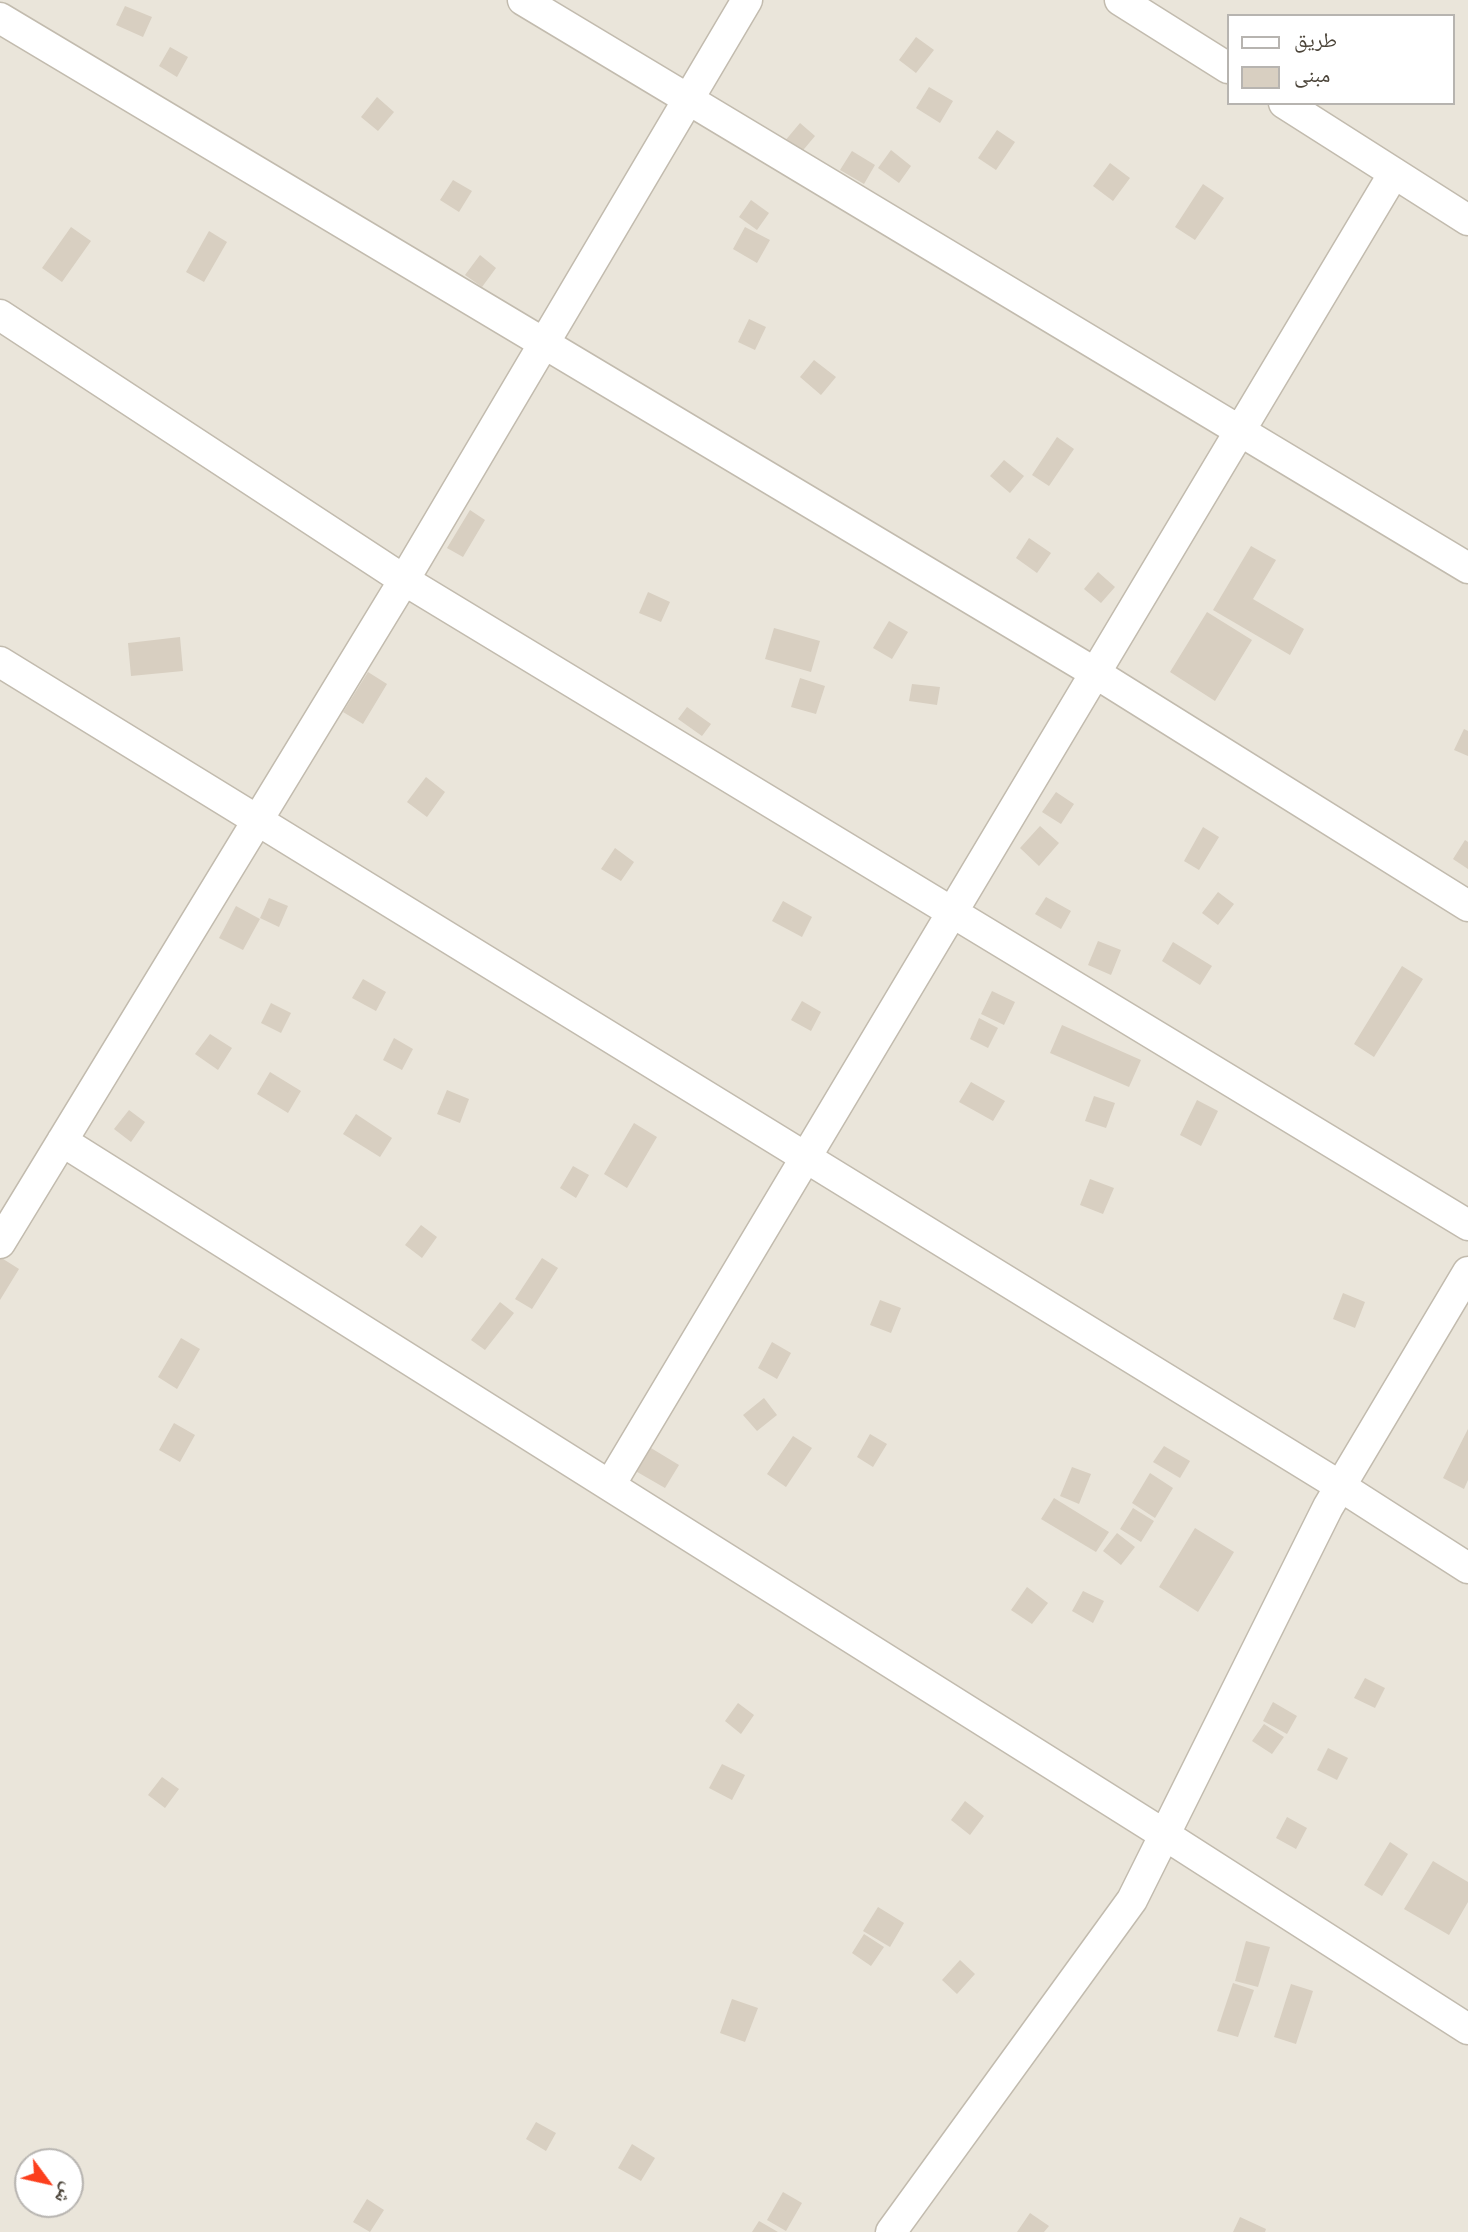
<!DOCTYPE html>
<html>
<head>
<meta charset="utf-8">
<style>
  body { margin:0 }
  #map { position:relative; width:1468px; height:2232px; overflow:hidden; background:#f6f3ec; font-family:Roboto,"Noto Naskh Arabic",sans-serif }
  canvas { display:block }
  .legend { position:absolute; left:1227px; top:14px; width:228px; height:91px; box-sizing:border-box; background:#fff; border:2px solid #b7b4b0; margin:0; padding:9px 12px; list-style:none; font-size:21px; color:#4b4439 }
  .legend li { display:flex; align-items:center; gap:14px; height:35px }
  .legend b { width:35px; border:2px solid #b7b4b0 }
  .north { position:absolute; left:14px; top:2148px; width:70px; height:70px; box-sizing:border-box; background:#fff; border:2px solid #b7b4b0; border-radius:50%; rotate:123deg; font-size:19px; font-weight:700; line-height:28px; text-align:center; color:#4b4439 }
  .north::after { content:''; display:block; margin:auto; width:24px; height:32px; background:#fc3f1d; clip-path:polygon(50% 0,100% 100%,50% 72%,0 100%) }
</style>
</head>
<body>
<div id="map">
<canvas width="1468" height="2232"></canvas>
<ul class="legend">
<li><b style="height:9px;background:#fff"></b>طريق</li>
<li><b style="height:19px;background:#d8cfc1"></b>مبنى</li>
</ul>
<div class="north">ش</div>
</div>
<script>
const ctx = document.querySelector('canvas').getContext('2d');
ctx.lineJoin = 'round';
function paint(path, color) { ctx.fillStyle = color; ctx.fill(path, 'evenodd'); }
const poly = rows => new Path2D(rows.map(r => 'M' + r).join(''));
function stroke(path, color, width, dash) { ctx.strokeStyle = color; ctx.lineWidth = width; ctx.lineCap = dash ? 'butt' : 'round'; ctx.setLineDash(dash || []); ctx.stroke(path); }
paint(poly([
  [0,0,1468,0,1468,2232,0,2232],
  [1228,16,1452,16,1452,103,1228,103],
  [28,2162,70,2162,70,2204,28,2204]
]), '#eae5da');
paint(poly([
  [125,6,152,17,143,37,116,25],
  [916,37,934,50,916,73,899,60],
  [170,47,188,57,177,77,159,66],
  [929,87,953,101,940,123,916,108],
  [377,97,394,112,378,131,361,117],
  [800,123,815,136,794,161,779,148],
  [997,130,1015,142,996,170,978,158],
  [891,150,911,166,899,183,878,168],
  [852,151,875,165,864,184,840,170],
  [1110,163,1130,178,1113,201,1093,186],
  [453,180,472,191,459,212,440,200],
  [1203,184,1224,198,1195,240,1175,227],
  [751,200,769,213,757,230,739,217],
  [71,227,91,241,62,282,42,268],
  [745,227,770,240,757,263,733,249],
  [209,231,227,242,204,282,186,272],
  [480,255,496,268,482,287,465,275],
  [749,319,766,327,755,350,738,342],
  [814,360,836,377,821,395,800,377],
  [1057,437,1074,449,1049,486,1032,475],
  [1004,460,1024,476,1010,493,990,476],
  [470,510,485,520,463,557,447,548],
  [1029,538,1051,553,1037,573,1016,558],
  [1251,546,1276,560,1253,599,1304,629,1290,655,1213,610],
  [1098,572,1115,587,1101,603,1084,589],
  [648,592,670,602,661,622,639,613],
  [1207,612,1252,640,1215,701,1170,672],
  [889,621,908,632,892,659,873,648],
  [774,628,820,641,811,672,765,659],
  [180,637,183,671,131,676,128,643],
  [368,672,387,684,363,724,343,712],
  [800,678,825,686,816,714,791,707],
  [912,684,940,687,937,705,909,701],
  [687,707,711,724,702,736,678,719],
  [1464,729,1468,731,1468,756,1454,750],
  [426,777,445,792,427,817,407,802],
  [1056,792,1074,804,1061,824,1042,812],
  [1040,826,1059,843,1039,866,1020,848],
  [1203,827,1219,837,1199,870,1184,861],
  [1465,840,1468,842,1468,869,1453,859],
  [615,848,634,862,621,881,601,869],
  [1218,892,1234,904,1218,925,1202,913],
  [1046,897,1071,911,1061,929,1035,914],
  [269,898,288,906,279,927,260,918],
  [783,901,812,917,802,937,772,921],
  [236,906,260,919,243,950,219,938],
  [1098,941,1121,950,1111,975,1088,965],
  [1173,942,1212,966,1200,985,1162,961],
  [1402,966,1423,979,1374,1057,1354,1044],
  [363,979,386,992,376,1011,352,998],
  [992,991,1015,1002,1004,1025,981,1014],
  [802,1001,821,1012,811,1031,791,1020],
  [271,1003,291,1013,281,1033,261,1023],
  [979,1018,998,1028,988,1048,970,1039],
  [1062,1025,1141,1060,1129,1087,1050,1053],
  [210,1034,232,1048,218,1070,195,1054],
  [394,1038,413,1049,402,1070,383,1060],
  [270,1072,301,1091,288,1113,257,1094],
  [971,1082,1005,1101,993,1121,959,1102],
  [447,1090,469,1099,460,1123,437,1114],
  [1094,1096,1115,1103,1106,1128,1085,1121],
  [1197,1100,1218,1111,1201,1146,1180,1135],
  [129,1110,145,1122,131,1142,114,1129],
  [356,1114,392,1138,380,1157,343,1134],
  [634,1123,657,1137,627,1188,604,1174],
  [573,1166,589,1175,576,1198,560,1188],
  [1090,1179,1114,1188,1103,1214,1080,1205],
  [421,1225,437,1237,422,1258,405,1245],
  [0,1257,19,1269,0,1300],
  [542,1258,558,1268,532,1309,515,1299],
  [1343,1293,1365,1302,1355,1328,1333,1319],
  [880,1300,901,1308,891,1333,870,1325],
  [500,1302,514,1313,485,1350,471,1340],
  [181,1338,200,1349,177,1389,158,1377],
  [772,1342,791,1353,777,1379,758,1368],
  [764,1398,777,1415,757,1431,743,1415],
  [174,1423,195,1435,180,1462,159,1450],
  [1468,1429,1468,1480,1464,1489,1443,1478],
  [870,1434,887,1444,873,1467,857,1457],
  [793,1436,812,1448,786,1487,767,1474],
  [646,1445,679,1465,665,1488,632,1469],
  [1164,1446,1190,1461,1180,1478,1153,1462],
  [1072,1467,1091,1474,1079,1504,1060,1496],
  [1150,1473,1173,1488,1155,1518,1132,1503],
  [1054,1498,1109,1532,1096,1552,1041,1519],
  [1133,1508,1154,1521,1141,1542,1120,1529],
  [1195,1528,1234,1552,1198,1612,1159,1587],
  [1117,1533,1135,1547,1121,1565,1103,1551],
  [1027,1587,1048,1603,1032,1624,1011,1610],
  [1083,1591,1104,1601,1093,1623,1072,1611],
  [1365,1678,1385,1688,1375,1708,1354,1698],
  [1273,1702,1297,1716,1287,1734,1263,1721],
  [738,1703,754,1715,741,1734,725,1721],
  [1264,1724,1284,1737,1272,1754,1252,1741],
  [1328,1748,1348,1758,1337,1780,1317,1770],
  [722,1764,745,1775,732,1800,709,1788],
  [162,1777,179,1789,165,1808,148,1795],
  [965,1801,984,1816,970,1835,951,1820],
  [1287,1817,1307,1828,1296,1849,1276,1838],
  [1390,1842,1408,1854,1382,1896,1364,1885],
  [1433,1861,1468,1882,1468,1902,1449,1935,1404,1909],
  [878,1907,904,1923,890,1947,863,1931],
  [864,1934,884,1947,871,1966,852,1953],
  [1246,1941,1270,1947,1258,1987,1235,1981],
  [960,1960,975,1974,957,1994,942,1980],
  [1233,1983,1254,1990,1238,2037,1217,2031],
  [1291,1984,1313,1991,1296,2044,1274,2037],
  [732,1999,758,2008,745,2042,720,2033],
  [536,2122,556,2133,546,2151,526,2139],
  [632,2144,655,2158,641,2181,618,2168],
  [783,2192,802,2203,786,2231,767,2220],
  [367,2199,384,2210,370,2232,353,2222],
  [1030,2213,1049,2226,1044,2232,1017,2232],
  [1240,2217,1266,2229,1265,2232,1233,2232],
  [759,2221,778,2232,752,2232]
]), '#d8cfc1');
const street = poly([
  [523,0,1468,568],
  [1120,0,1228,68],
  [0,18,1092,671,1468,906],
  [1284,103,1468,220],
  [0,315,404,580,1468,1225],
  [0,662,1340,1486,1468,1568],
  [62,1141,1165,1835,1468,2029],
  [0,1243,404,580,747,0],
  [610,1485,1394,173],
  [891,2232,1132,1900,1328,1507,1468,1272]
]);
stroke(street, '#c2bbae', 33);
stroke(street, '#fff', 30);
</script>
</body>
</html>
